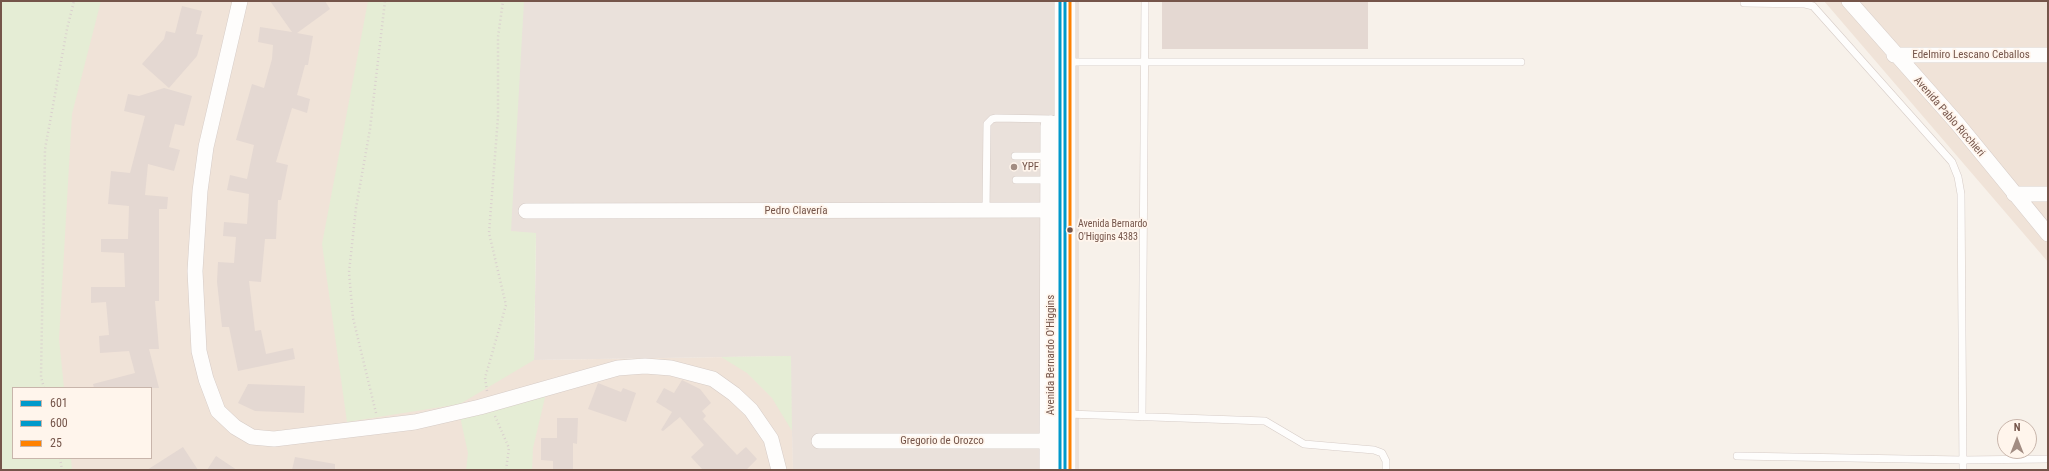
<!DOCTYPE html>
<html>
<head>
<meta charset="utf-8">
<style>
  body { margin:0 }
  #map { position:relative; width:2049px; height:471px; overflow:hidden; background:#f7f1ea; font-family:"Roboto Condensed",sans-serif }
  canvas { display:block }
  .frame { position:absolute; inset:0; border:2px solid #75554a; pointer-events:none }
  .legend { position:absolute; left:12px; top:387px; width:140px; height:72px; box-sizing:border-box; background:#fff5ec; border:1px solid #c8b5ab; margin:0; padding:5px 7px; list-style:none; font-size:12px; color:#75554a }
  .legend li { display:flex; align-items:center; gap:8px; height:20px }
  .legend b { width:20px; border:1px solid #c8b5ab }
  .north { position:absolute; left:1997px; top:419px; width:40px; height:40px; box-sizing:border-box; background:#fff5ec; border:1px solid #c8b5ab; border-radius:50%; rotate:0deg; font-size:11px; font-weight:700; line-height:16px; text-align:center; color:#75554a }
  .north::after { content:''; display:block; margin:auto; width:14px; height:18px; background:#a28c82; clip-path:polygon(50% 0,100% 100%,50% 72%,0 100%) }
</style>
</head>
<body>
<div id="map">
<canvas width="2049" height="471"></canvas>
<div class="frame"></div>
<ul class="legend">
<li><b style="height:5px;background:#0099cb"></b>601</li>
<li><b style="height:5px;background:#0099cb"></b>600</li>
<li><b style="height:5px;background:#ff8100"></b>25</li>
</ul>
<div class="north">N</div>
</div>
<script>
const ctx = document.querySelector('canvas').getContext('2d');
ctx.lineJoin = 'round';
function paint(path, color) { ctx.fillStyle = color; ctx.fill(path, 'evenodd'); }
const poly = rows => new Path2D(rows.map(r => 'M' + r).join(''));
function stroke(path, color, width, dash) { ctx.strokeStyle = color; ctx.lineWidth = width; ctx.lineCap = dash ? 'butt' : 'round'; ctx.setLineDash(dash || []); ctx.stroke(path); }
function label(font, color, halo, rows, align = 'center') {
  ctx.font = font + ' "Roboto Condensed",sans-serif'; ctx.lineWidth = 3.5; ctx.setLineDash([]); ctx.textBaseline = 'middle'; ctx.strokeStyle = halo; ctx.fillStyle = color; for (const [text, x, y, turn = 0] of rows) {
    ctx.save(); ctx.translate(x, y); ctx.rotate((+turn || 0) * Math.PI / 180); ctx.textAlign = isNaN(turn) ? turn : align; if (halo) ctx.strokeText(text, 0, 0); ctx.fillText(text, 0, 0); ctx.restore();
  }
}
paint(poly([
  [1,1,510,1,534,360,791,356,793,470,1,470],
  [13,388,151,388,151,458,13,458],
  [1824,1,2048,1,2048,262]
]), '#f0e3d8');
paint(poly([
  [510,1,1079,1,1079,470,793,470,790,356,534,360,536,234,511,231]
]), '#eae1db');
paint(poly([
  [1,1,101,1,72,114,59,339,64,388,13,388,13,458,71,458,72,470,1,470],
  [368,1,524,1,511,231,536,233,534,360,460,404,347,422,322,244],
  [791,356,792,431,772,398,747,373,721,357],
  [547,389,533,448,532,470,466,470,468,453,459,412]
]), '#e5edd5');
paint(poly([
  [270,1,325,1,330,9,297,33,313,36,308,65,305,65,297,95,310,99,307,113,292,108,276,162,288,165,281,200,278,200,276,239,265,239,261,282,249,281,255,331,261,330,266,354,293,348,295,359,238,371,229,327,222,327,217,282,218,262,234,263,236,237,223,236,224,222,247,224,249,194,227,190,230,175,247,179,254,145,236,140,252,84,264,88,272,59,273,45,258,42,260,27,292,32],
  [1162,1,1368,1,1368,49,1162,49],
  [182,6,202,11,196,34,203,35,197,56,169,88,142,64,164,39,166,31,175,33],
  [164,88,192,96,184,126,175,124,169,147,180,150,174,171,148,164,145,195,168,197,167,209,159,209,159,301,155,301,159,349,149,349,159,388,94,388,93,384,135,373,129,351,100,353,99,336,109,335,106,302,91,303,91,287,125,287,124,253,101,252,101,239,128,239,129,206,108,204,111,171,130,173,145,116,124,111,128,94,139,96],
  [682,380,700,389,711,403,702,411,706,416,703,419,737,455,746,447,757,459,746,470,703,470,691,457,704,445,680,417,663,431,661,430,672,412,656,402,664,388,674,393],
  [598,383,621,392,623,388,636,393,626,422,588,409],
  [248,384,305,386,304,413,255,411,238,403],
  [557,418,578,418,577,444,573,443,573,470,553,470,553,461,541,460,541,438,557,438],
  [183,447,198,470,147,470],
  [216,456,237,470,207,470],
  [295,457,335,464,335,470,292,470]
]), '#e4d8d2');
const service = poly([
  [1744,3,1805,4,1813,6,1952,162,1958,177,1961,194,1963,470],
  [1068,62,1521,62],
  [1015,156,1049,156],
  [1016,180,1049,180],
  [986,210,987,124,992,119,996,118,1051,119],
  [1068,414,1265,421,1304,444,1374,450,1382,453,1386,461,1386,470],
  [1142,417,1145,1],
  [1737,456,1963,460,2048,459]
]);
const minor = poly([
  [240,1,206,147,200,191,195,271,199,351,206,379,218,411,235,427,252,437,274,439,415,422,480,407,618,368,645,366,671,368,713,379,734,394,751,410,771,439,779,470],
  [1849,1,1957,123,2048,234],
  [1894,55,2048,55],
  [2014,194,2048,194],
  [526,211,1059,210],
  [819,441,1060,441]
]);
const secondary = poly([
  [1065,1,1065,470],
  [1050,470,1051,126]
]);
stroke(service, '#d6ccc7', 8);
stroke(minor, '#d6ccc7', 16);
stroke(secondary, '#d6ccc7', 22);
stroke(poly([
  [44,388,41,377,45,149,67,29,74,1],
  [487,391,485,378,506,305,489,233,498,117,498,37,503,1],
  [376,413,353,318,349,272,356,208,370,129,385,1],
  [495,416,509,448,506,470],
  [60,458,62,470]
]), '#dad0ce', 2.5, [1, 3]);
stroke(service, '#fefdfc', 7);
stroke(minor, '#fefdfc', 15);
stroke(secondary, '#fefdfc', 21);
stroke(poly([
  [1065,1,1065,470]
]), '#0099cb', 3);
stroke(poly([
  [1060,1,1060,470]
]), '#0099cb', 3);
stroke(poly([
  [1070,1,1070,470]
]), '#ff8100', 3);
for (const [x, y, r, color] of [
  [1014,167,4,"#a28c82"],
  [1070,230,3.5,"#75554a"]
]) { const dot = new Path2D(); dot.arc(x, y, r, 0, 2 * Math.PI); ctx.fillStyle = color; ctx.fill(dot); stroke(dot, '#fff5ec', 1.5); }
label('10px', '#75554a', '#fff5ec', [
  ["Avenida Bernardo",1078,224],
  ["O'Higgins 4383",1078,237]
], 'left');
label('11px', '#75554a', '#fff5ec', [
  ["Edelmiro Lescano Ceballos",1971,55],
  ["Avenida Pablo Ricchieri",1949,117,49],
  ["Pedro Clavería",796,211],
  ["Avenida Bernardo O'Higgins",1051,355,-90],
  ["Gregorio de Orozco",942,441]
]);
label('11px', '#75554a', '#fff5ec', [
  ["YPF",1022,167]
], 'left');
</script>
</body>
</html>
